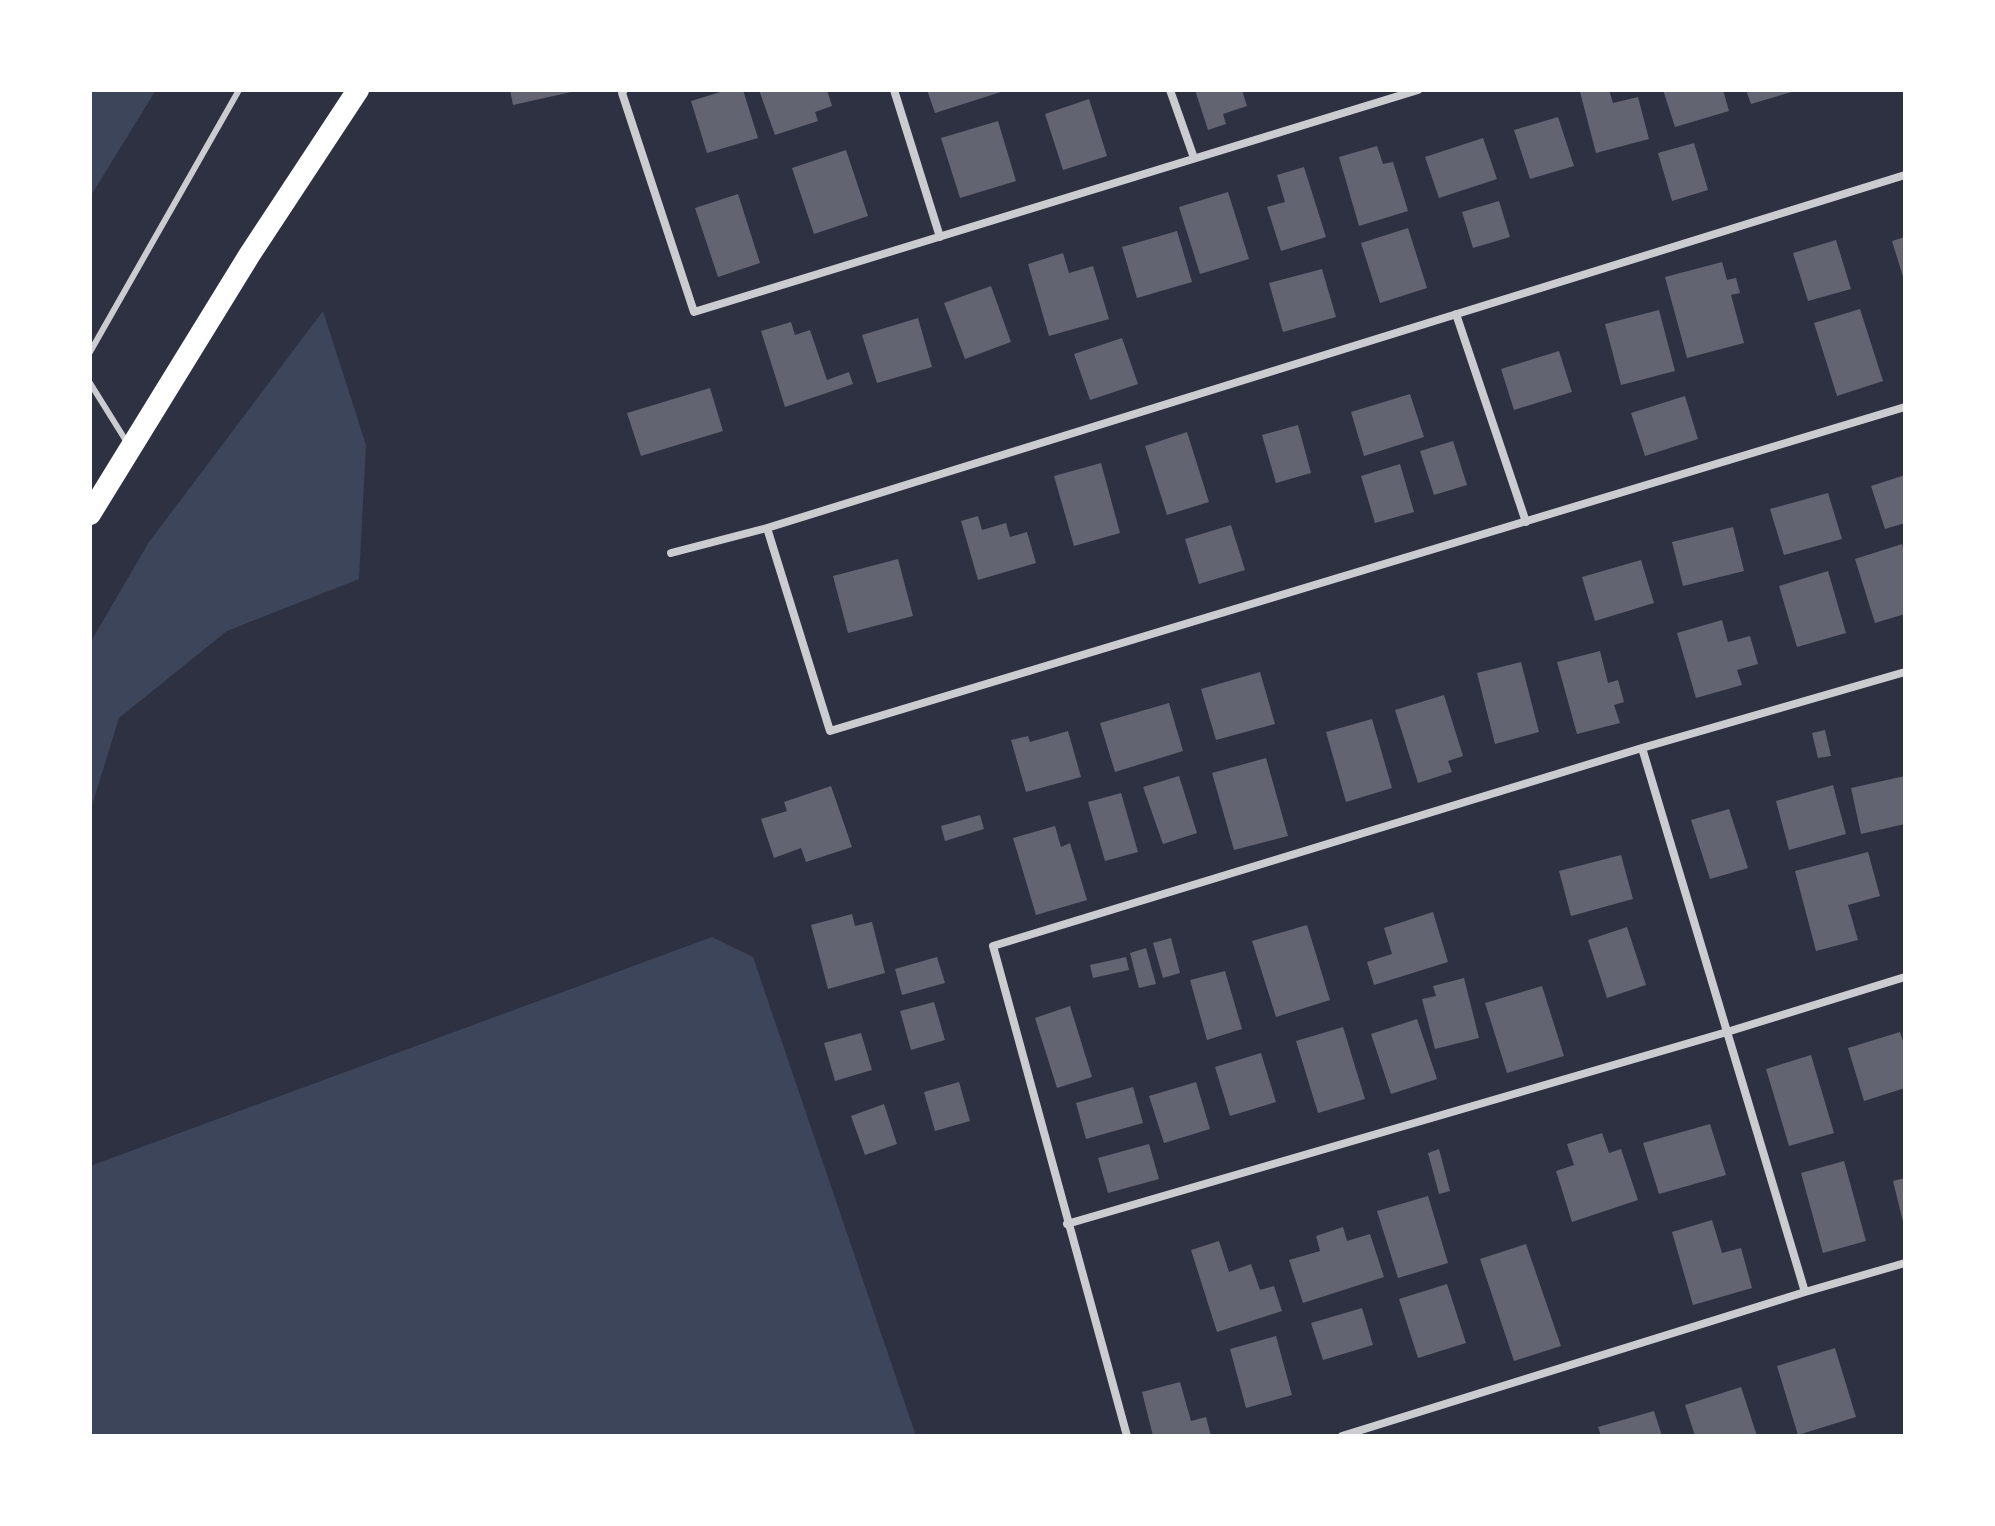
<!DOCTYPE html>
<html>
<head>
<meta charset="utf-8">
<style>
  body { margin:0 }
  #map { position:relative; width:1995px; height:1526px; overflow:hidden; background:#2d3142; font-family:"Crimson Pro",serif }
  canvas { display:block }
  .frame { position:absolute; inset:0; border:92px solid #fff; pointer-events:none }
</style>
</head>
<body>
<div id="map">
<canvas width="1995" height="1526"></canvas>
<div class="frame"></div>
</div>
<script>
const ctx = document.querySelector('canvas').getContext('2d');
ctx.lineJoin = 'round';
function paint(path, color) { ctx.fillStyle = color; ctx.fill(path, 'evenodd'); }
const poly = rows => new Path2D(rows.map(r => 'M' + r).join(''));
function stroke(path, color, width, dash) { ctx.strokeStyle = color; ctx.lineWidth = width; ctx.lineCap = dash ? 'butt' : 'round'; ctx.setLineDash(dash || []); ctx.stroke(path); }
paint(poly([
  [90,90,156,90,90,197],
  [323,311,366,445,359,579,227,631,119,718,90,812,90,643,149,542],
  [712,937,753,957,916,1436,90,1436,90,1166]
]), '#3c4559');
paint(poly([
  [510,90,576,90,576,91,513,105],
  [727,90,743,90,758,138,707,153,691,101],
  [759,90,827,90,832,106,815,112,818,121,775,135],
  [927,90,1004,90,1004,91,935,113],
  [1195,90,1242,90,1247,106,1223,114,1226,124,1208,130],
  [1587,90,1609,90,1613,103,1638,97,1649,139,1596,153,1580,92],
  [1663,90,1723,90,1729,111,1675,127],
  [1746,90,1794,90,1795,91,1751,104],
  [1089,99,1107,156,1063,170,1045,114],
  [1558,117,1574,166,1530,179,1514,130],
  [998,121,1016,181,960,198,941,138],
  [1483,138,1497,179,1439,198,1425,157],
  [1694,143,1708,190,1672,201,1658,153],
  [1377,146,1383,164,1393,162,1408,211,1359,226,1339,157],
  [846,150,868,216,814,234,792,168],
  [1304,167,1326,237,1281,251,1267,207,1285,202,1277,175],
  [1228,192,1249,259,1200,274,1179,207],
  [738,194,760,263,718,277,695,208],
  [1499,201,1510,237,1473,248,1462,212],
  [1408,228,1427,288,1380,303,1361,243],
  [1177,231,1192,282,1137,298,1122,247],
  [1905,237,1905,280,1904,280,1892,241],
  [1836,240,1851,289,1808,301,1793,253],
  [1063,253,1069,273,1093,266,1109,319,1049,336,1028,264],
  [1722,262,1727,280,1736,278,1740,293,1731,295,1744,343,1687,358,1665,277],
  [1322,269,1336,317,1283,332,1269,283],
  [991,286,1011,342,965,359,944,303],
  [1860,309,1883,381,1837,396,1814,323],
  [1659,310,1675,371,1621,385,1605,324],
  [918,318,932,367,877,383,862,335],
  [791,322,795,335,810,330,827,380,849,372,853,384,785,407,761,331],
  [1122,338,1138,384,1090,400,1074,354],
  [1559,351,1572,392,1514,410,1501,369],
  [710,388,723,431,641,456,627,413],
  [1410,394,1424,437,1364,456,1351,412],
  [1685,396,1698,439,1645,456,1631,413],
  [1298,425,1311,473,1276,483,1262,435],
  [1187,432,1209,502,1167,515,1145,446],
  [1453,441,1467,485,1434,495,1420,451],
  [1101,463,1120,533,1074,546,1054,476],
  [1400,464,1414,512,1375,523,1361,476],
  [1905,475,1905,523,1885,529,1871,486],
  [1828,493,1842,539,1784,555,1770,509],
  [978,516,982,530,1006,523,1010,537,1027,532,1036,563,978,580,961,521],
  [1231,525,1245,570,1199,584,1185,539],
  [1733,527,1744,571,1683,586,1672,542],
  [1902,544,1905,556,1905,614,1875,623,1855,559],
  [898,559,913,616,848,633,833,576],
  [1641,560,1654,603,1595,621,1582,577],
  [1828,571,1846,633,1797,647,1779,586],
  [1722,620,1728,642,1750,636,1758,664,1737,670,1742,685,1696,698,1677,633],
  [1600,651,1608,683,1618,680,1624,702,1614,705,1620,723,1577,734,1557,662],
  [1521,662,1539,732,1495,744,1477,673],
  [1260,672,1275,724,1216,740,1201,689],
  [1444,695,1463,756,1448,761,1452,772,1418,783,1395,710],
  [1169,703,1183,751,1115,772,1100,723],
  [1372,719,1392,788,1346,802,1326,732],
  [1825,730,1831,756,1818,758,1812,733],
  [1068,731,1081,777,1026,792,1011,740,1028,736,1030,742],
  [1266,758,1288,836,1234,850,1212,773],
  [1179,776,1197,833,1163,844,1143,787],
  [1905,776,1905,824,1861,834,1851,788],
  [1833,785,1846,834,1789,850,1776,801],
  [831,786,852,847,806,862,801,848,774,858,761,819,787,811,784,802],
  [1121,793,1138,852,1105,861,1088,802],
  [1729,809,1748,868,1710,879,1691,820],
  [980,815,984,829,945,841,941,826],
  [1055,826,1061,847,1070,843,1087,900,1036,915,1013,838],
  [1868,852,1880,896,1848,905,1858,940,1816,951,1795,871],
  [1621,855,1633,899,1571,916,1559,871],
  [1433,912,1448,962,1374,985,1367,962,1392,954,1384,928],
  [852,914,855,926,872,922,885,973,828,989,811,925],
  [1307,925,1330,1000,1276,1017,1252,941],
  [1627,927,1646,985,1607,998,1588,940],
  [1171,938,1180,973,1163,978,1153,943],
  [1146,948,1156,984,1139,988,1130,953],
  [937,957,945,983,902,995,895,969],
  [1126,957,1129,970,1093,978,1090,965],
  [1225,971,1242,1029,1207,1040,1190,980],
  [1464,978,1479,1038,1435,1049,1422,999,1436,996,1433,986],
  [1542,986,1564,1056,1507,1073,1485,1003],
  [934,1002,945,1040,911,1050,900,1011],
  [1070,1006,1092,1077,1057,1088,1035,1018],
  [1417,1019,1437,1079,1391,1094,1371,1034],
  [1343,1027,1365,1099,1318,1113,1296,1041],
  [1900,1032,1905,1047,1905,1088,1864,1101,1848,1048],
  [861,1033,872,1070,835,1081,824,1043],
  [1261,1053,1276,1102,1230,1116,1215,1067],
  [1811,1055,1834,1133,1789,1146,1766,1069],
  [959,1082,970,1121,935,1131,924,1092],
  [1196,1082,1210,1129,1164,1143,1149,1096],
  [1133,1087,1143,1123,1086,1139,1076,1103],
  [884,1104,897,1144,865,1155,851,1116],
  [1710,1124,1726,1175,1659,1194,1643,1143],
  [1602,1133,1609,1153,1621,1149,1638,1200,1572,1222,1556,1171,1574,1165,1567,1144],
  [1149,1144,1159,1179,1108,1193,1098,1158],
  [1439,1149,1450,1191,1439,1194,1428,1153],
  [1844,1161,1866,1241,1823,1253,1801,1173],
  [1905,1178,1905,1225,1904,1226,1893,1181],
  [1428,1196,1448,1263,1398,1278,1377,1211],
  [1712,1220,1722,1253,1741,1248,1752,1288,1693,1305,1672,1232],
  [1343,1227,1347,1241,1370,1234,1384,1277,1303,1303,1289,1260,1320,1251,1316,1236],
  [1219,1241,1229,1272,1251,1264,1260,1290,1274,1286,1282,1311,1217,1332,1191,1250],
  [1526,1244,1561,1346,1514,1361,1480,1259],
  [1447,1284,1466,1343,1418,1358,1399,1299],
  [1362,1308,1373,1345,1323,1360,1311,1323],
  [1276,1336,1292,1395,1246,1408,1230,1349],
  [1835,1348,1856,1417,1798,1435,1777,1366],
  [1180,1382,1191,1421,1206,1417,1211,1436,1153,1436,1142,1392],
  [1741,1387,1757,1436,1695,1436,1685,1405],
  [1654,1411,1662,1436,1601,1436,1598,1427]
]), '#626471');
stroke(poly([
  [90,352,239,90],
  [90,383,128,444]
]), '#caccd0', 6);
stroke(poly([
  [624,90,622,93,694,312,1418,90],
  [894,90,940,237],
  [1170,90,1194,158],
  [1456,314,1526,522],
  [767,528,830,731,1905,407],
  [671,553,767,528,1905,175],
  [1642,748,1805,1292],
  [1067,1224,1727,1032,1905,977],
  [1127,1436,993,946,1642,748,1905,672],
  [1342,1436,1805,1292,1905,1263]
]), '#caccd0', 8);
stroke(poly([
  [90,514,250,254,358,90]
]), '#fff', 22);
</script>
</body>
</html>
